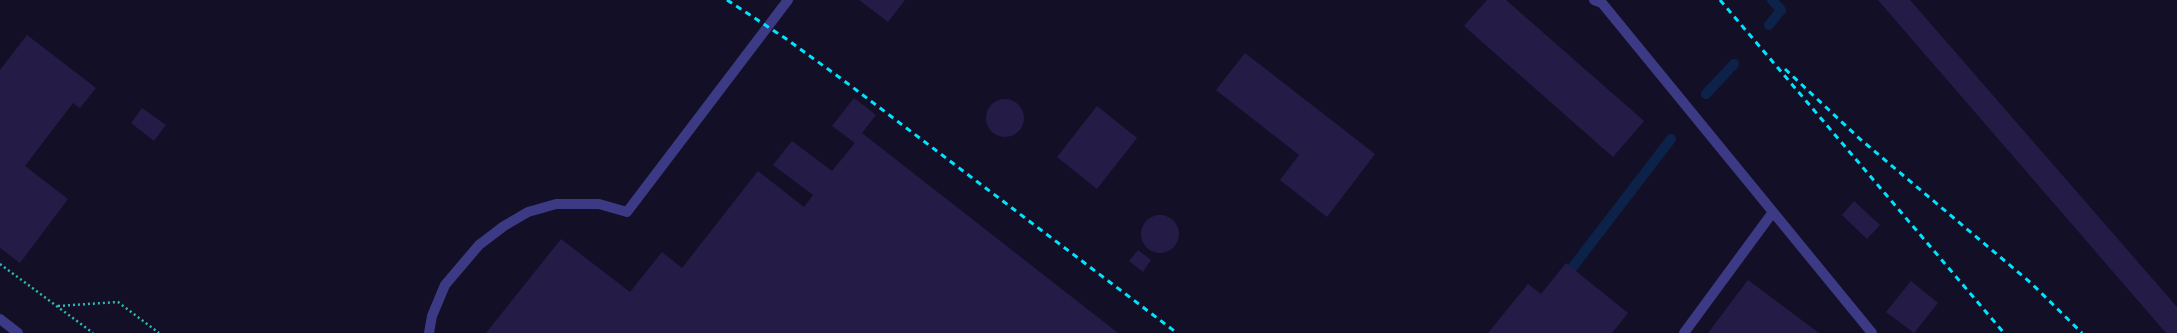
<!DOCTYPE html>
<html>
<head>
<meta charset="utf-8">
<style>
  body { margin:0 }
  canvas { display:block; background:#130f26 }
</style>
</head>
<body>
<canvas width="2177" height="333"></canvas>
<script>
const ctx = document.querySelector('canvas').getContext('2d');
ctx.lineJoin = 'round';
const poly = rows => new Path2D(rows.map(r => 'M' + r).join(''));
function stroke(path, color, width, dash) { ctx.strokeStyle = color; ctx.lineWidth = width; ctx.lineCap = dash ? 'butt' : 'round'; ctx.setLineDash(dash || []); ctx.stroke(path); }
function paint(path, color) { ctx.fillStyle = color; ctx.fill(path, 'evenodd'); }
stroke(poly([
  [1769,25,1781,10,1772,0],
  [1706,94,1734,64],
  [1572,268,1671,139]
]), '#0c2248', 10);
paint(poly([
  [859,0,905,0,888,22],
  [1487,0,1506,0,1644,121,1613,157,1464,26],
  [1878,0,1910,0,2177,307,2177,333,2166,333],
  [27,35,96,88,80,108,73,103,25,166,68,199,20,263,0,248,0,70],
  [1245,53,1375,154,1327,217,1280,180,1299,155,1216,90],
  [854,98,876,115,862,133,1118,333,486,333,561,239,630,292,662,252,682,268,758,171,804,207,813,195,773,165,792,141,832,171,855,143,832,126],
  '986 118a19 19 0 1 1 38 0a19 19 0 1 1-38 0Z',
  [1097,106,1137,138,1097,189,1057,157],
  [142,108,166,125,154,141,131,123],
  [1854,201,1880,225,1867,239,1842,215],
  '1141 234a19 19 0 1 1 38 0a19 19 0 1 1-38 0Z',
  [1138,250,1151,260,1143,272,1129,261],
  [1566,263,1628,313,1612,333,1488,333,1528,284,1541,294],
  [1748,280,1819,333,1708,333],
  [1911,281,1938,303,1914,333,1886,312]
]), '#241b47');
stroke(poly([
  [0,264,93,333],
  [58,306,118,302,159,333]
]), '#2fb8b0', 2.5, [2, 3]);
stroke(poly([
  [1594,0,1602,3,1872,333],
  [0,319,18,333],
  [429,333,432,316,445,285,479,245,504,226,528,212,556,204,599,204,627,212,788,0],
  [1684,333,1773,212]
]), '#3d3a85', 10);
stroke(poly([
  [727,0,785,38,843,80,1177,333],
  [1720,0,2004,333],
  [1785,69,1860,139,2031,283,2082,333]
]), '#00e5ff', 3, [6, 5]);
</script>
</body>
</html>
